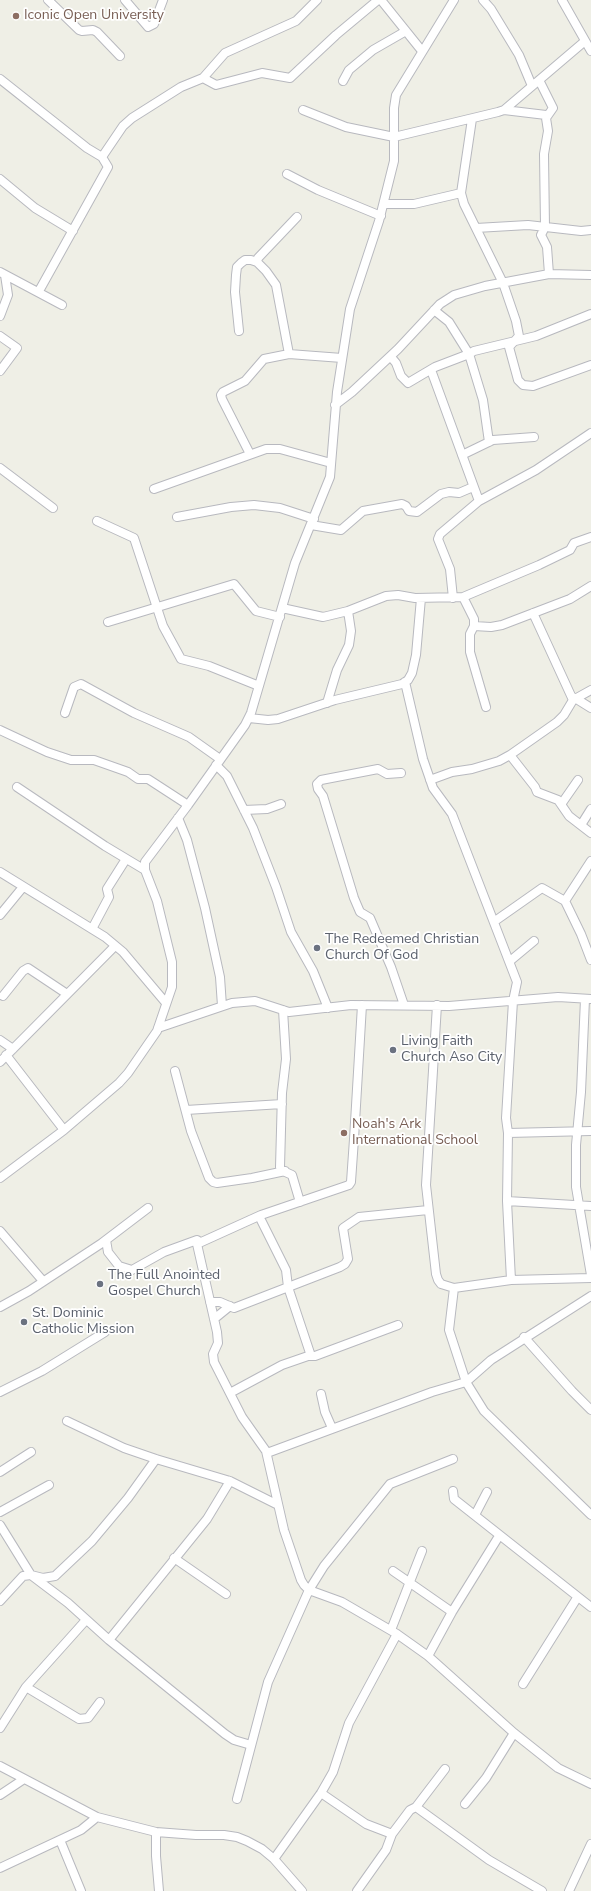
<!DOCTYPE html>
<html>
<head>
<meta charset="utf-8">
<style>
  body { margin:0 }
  canvas { display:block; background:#efefe6 }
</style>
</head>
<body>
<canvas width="591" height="1891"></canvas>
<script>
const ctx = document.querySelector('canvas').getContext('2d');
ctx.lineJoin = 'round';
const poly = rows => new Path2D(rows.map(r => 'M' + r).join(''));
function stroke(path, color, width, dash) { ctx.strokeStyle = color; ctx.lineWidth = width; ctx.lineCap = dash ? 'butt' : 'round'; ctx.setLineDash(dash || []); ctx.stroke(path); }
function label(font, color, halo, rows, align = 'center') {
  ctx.font = font + ' "Nunito Sans",sans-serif'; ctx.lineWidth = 3.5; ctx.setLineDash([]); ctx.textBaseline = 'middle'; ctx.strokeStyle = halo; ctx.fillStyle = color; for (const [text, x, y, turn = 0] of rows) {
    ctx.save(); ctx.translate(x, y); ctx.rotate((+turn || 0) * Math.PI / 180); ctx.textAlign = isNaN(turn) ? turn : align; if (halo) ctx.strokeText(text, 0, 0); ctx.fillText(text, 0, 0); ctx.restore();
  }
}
const minor = poly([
  [48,0,79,30,82,31,93,30,97,32,120,56],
  [125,0,148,27,154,24,163,0],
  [381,0,422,51],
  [483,0,491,9,519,55,532,86],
  [562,0,591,51],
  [203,78,216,85,262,73,290,78,336,35,378,0],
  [0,79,87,148,102,157,108,167,39,291],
  [539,80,553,108,546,118,548,131,544,154,545,227,541,235,547,247,549,274],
  [343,81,349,70,373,50,406,31],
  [303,110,346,127,394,137,498,112,504,110,585,41],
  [504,110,546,115],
  [472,119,461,193,464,204,503,283,516,321,519,336,509,347,518,380,523,385,533,386,591,365],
  [102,157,123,126,132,118,181,87,203,78,225,53,296,21,317,0],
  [287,174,318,190,381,216],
  [0,179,35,208,73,231],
  [384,204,414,204,461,193],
  [476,228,528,225,581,231,591,230],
  [257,262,258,258,297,217],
  [0,272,62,305],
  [434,310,449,322,469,354,483,400,489,442],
  [0,316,8,295,5,275],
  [239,331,235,292,236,275,237,267,241,263,245,260,251,260,257,262,266,271,276,285,289,354],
  [0,336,17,348,0,371],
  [391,357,396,363,401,376,408,383,435,367,469,354,474,351,536,336,591,314],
  [431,370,479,501],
  [335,405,352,392,398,349,440,304,454,295,485,286,549,274,591,275],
  [250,454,222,399,221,395,223,392,245,381,264,359,289,354,342,358],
  [462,455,493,440,534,437],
  [0,468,53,508],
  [154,489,266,449,280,449,331,463],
  [177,517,231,507,254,505,280,508,314,519],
  [97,521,134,538,163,626,181,659,209,666,259,686],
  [311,525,341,530,363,511,402,504,406,506,409,511,417,512,441,494,449,492,459,493,473,487],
  [463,597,474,619,474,626,470,634,470,652,486,707],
  [453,598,450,569,438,539,440,534,479,501,536,470,591,433],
  [282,608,323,617,348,611,386,596,398,595,415,598,463,597,539,565,570,550,574,543,591,537],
  [533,613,573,700],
  [108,622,234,584,256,611,280,617],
  [474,626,491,627,502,625,570,599,591,586],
  [405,682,423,759,433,788,452,814,517,982,513,1001,506,1118,508,1133,507,1201,511,1280],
  [575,698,591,708],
  [327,703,337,670,349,645,351,631,348,611],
  [65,713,74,687,81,684,134,713,189,737,220,759],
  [249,718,268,720,278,719,335,700,402,684,408,680,412,673,416,655,421,598],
  [0,730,47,752,71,760,94,760,128,772,138,779,148,779,188,805],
  [510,755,535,787,537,792,558,800,569,816,591,833],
  [216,765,227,776,253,828,276,887,291,932,313,971,328,1008],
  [401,773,387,774,378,769,321,780,317,784,318,789,323,796,354,898,360,912,370,918,391,967,404,1005],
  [430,780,452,772,472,769,499,761,510,755,557,722,564,715,573,700,591,690],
  [17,787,105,846,145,870],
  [562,803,578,780],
  [244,810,267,809,281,804],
  [178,818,187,840,205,908,220,977,222,1006],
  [581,825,591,809],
  [591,861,565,901,581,934,591,960],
  [0,872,105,937,123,952,166,1003],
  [0,915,23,887],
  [495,921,542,888,565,901],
  [92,929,109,897,107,889,126,859],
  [510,961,534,941],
  [3,996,23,971,28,968,67,994],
  [585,999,581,1092,576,1145,576,1187,591,1275],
  [362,1005,354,1139,351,1182,349,1185,261,1215,197,1244,217,1332,218,1343,213,1354,214,1362,242,1417,266,1451,284,1530,301,1580,304,1585,309,1590,342,1602,397,1634,428,1656,514,1733,558,1768,591,1784],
  [437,1005,426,1185,436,1274,438,1280,441,1284,454,1288,511,1280,591,1278],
  [283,1010,286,1059,282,1093,280,1167,281,1170,292,1175,300,1202],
  [158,1028,232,1003,255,1001,289,1012,351,1005,449,1006,558,997,591,999],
  [0,1040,13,1049],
  [6,1055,64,1130],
  [0,1062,115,946],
  [175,1071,191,1131,209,1178,213,1182,217,1183,252,1178,285,1171],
  [186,1110,282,1104],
  [508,1133,591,1131],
  [0,1178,64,1130,119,1083,128,1073,157,1031,172,987,172,962,157,901,145,870,145,862,188,805,245,725,251,713,295,563,330,477,337,392,350,309,379,221,394,161,394,108,396,95,454,0],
  [507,1201,591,1206],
  [259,1216,286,1270,288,1287,311,1356],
  [0,1231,43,1281],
  [106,1240,108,1252,119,1266,132,1270,164,1252,197,1240,200,1242],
  [454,1288,449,1330,466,1382,484,1411,591,1515],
  [210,1302,220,1302,234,1308,340,1267,345,1264,348,1259,343,1228,359,1217,428,1210],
  [0,1307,29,1291,102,1243,148,1208],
  [214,1319,230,1306],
  [524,1337,572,1391,591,1410],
  [0,1392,42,1371,105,1332],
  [230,1393,282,1365,308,1356,315,1356,398,1325],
  [321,1394,325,1412,332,1428],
  [67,1421,124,1448,156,1459,230,1481,278,1505],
  [267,1453,432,1392,466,1382,491,1360,591,1296],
  [0,1472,31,1452],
  [453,1491,454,1499,591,1607],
  [0,1512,49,1485],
  [475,1515,487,1492],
  [0,1525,31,1575,68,1603,109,1640,225,1734,234,1740,251,1745],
  [174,1558,226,1594],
  [393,1571,452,1612],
  [0,1601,23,1576,31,1575,43,1578,55,1576,92,1541,128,1498,156,1459],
  [391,1630,422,1551],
  [109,1640,207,1519,230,1481],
  [428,1656,452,1612,499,1536],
  [523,1684,577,1598],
  [26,1687,79,1719,88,1718,100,1702],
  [0,1728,26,1687,86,1620],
  [0,1766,97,1817,156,1832,196,1835,224,1835,237,1837,247,1841,262,1849,274,1859,302,1891],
  [321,1793,366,1824,392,1834],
  [0,1795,24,1779],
  [237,1799,268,1682,309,1590,324,1566,390,1484,453,1459],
  [465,1804,486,1778,514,1733],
  [416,1807,489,1860,542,1891],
  [156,1832,156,1856,159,1891],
  [60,1840,81,1891],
  [274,1859,321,1793,333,1772,349,1723,397,1634],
  [0,1868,81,1830,97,1817],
  [357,1891,386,1850,392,1834,410,1810,416,1807,445,1769],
  [569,1891,591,1844]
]);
stroke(minor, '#b8b9bf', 10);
stroke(minor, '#fff', 8);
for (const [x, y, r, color] of [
  [16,16,4,"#8d6e63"],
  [317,948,4,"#6b7280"],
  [393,1050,4,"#6b7280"],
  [344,1133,4,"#8d6e63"],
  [100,1284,4,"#6b7280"],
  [24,1322,4,"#6b7280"]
]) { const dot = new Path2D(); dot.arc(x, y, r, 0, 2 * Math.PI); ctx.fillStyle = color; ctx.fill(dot); stroke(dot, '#fff', 1.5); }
label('14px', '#785e54', '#fff', [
  ["Iconic Open University",24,16],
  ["Noah's Ark",352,1125],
  ["International School",352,1141]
], 'left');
label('14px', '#5b616d', '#fff', [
  ["The Redeemed Christian",325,940],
  ["Church Of God",325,956],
  ["Living Faith",401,1042],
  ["Church Aso City",401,1058],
  ["The Full Anointed",108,1276],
  ["Gospel Church",108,1292],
  ["St. Dominic",32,1314],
  ["Catholic Mission",32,1330]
], 'left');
</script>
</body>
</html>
